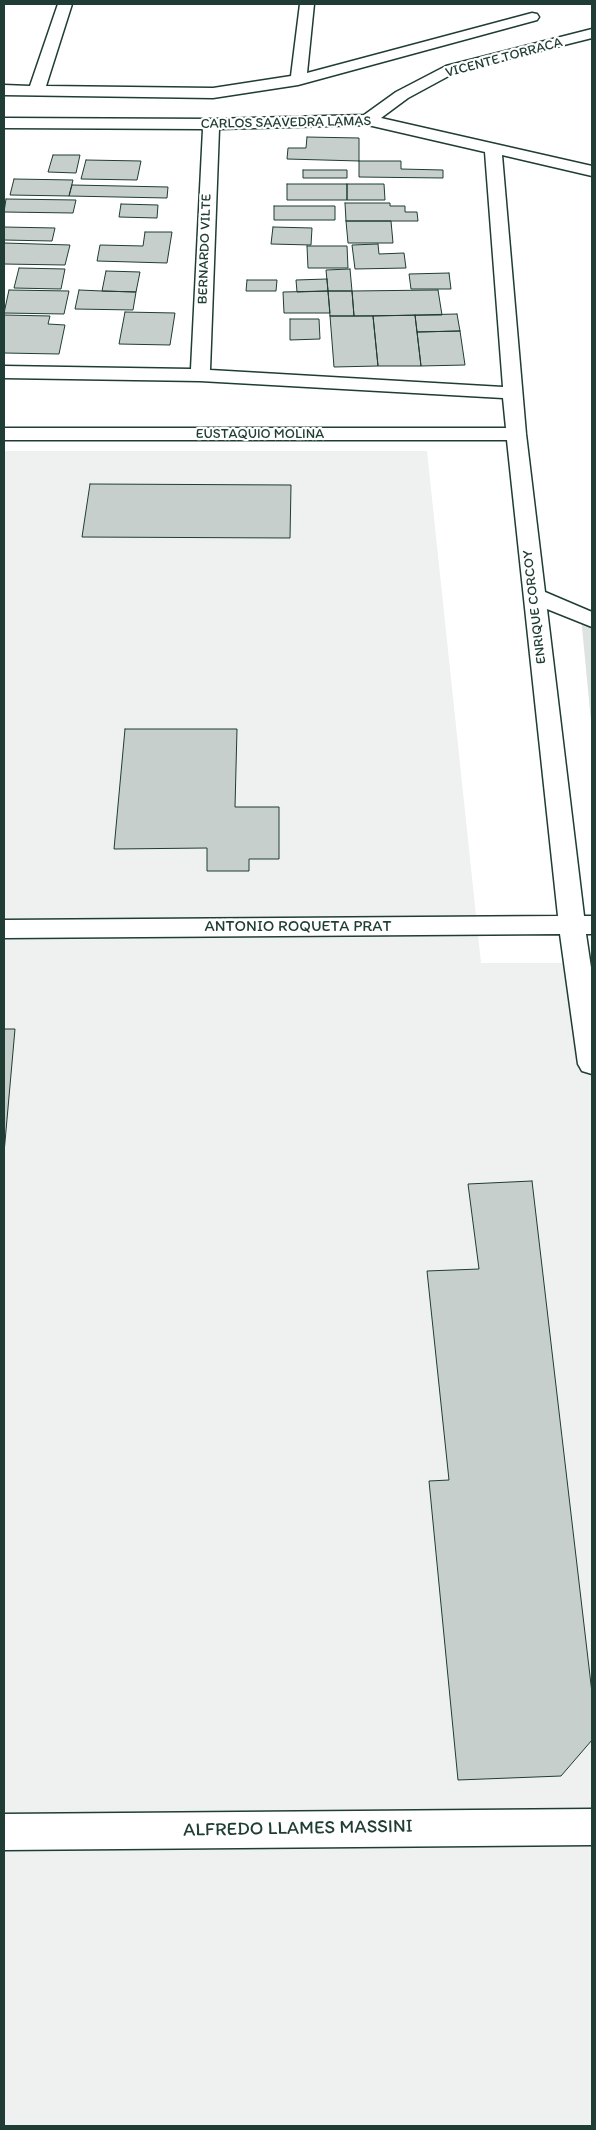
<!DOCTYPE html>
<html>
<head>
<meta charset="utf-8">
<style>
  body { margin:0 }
  #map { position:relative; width:596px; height:2130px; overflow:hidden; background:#fff; font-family:Itim,sans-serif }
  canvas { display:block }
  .frame { position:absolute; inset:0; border:5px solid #1f3d34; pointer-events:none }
</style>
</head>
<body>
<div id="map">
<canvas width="596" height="2130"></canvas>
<div class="frame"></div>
</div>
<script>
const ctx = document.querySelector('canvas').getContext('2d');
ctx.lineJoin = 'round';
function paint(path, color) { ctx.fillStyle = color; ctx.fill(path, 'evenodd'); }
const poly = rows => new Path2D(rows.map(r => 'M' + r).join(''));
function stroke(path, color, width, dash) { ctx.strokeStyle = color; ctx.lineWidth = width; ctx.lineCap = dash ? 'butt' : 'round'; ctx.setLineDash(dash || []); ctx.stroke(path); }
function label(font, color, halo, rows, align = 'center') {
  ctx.font = font + ' Itim,sans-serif'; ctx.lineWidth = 4.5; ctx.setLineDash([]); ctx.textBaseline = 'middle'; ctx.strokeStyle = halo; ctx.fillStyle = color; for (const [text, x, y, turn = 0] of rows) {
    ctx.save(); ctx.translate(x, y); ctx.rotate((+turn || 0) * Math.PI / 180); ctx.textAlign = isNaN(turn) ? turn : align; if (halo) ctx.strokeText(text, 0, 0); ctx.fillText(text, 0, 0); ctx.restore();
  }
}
paint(poly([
  [4,451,427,451,481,963,592,963,592,2126,4,2126]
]), '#eef1f0');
paint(poly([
  [581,617,592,621,592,732]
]), '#dee3e2');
const building = poly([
  [307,137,359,138,359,161,287,159,288,148,306,148,307,137],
  [53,155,80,155,76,173,48,172,53,155],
  [86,160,141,161,137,180,81,179,86,160],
  [359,161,401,161,401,169,443,170,443,178,359,177,359,161],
  [303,170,347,170,347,178,303,178,303,170],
  [14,179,73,180,69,196,10,195,14,179],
  [287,184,347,184,347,200,287,200,287,184],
  [347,184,384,184,385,200,347,200,347,184],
  [72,185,168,187,167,198,69,196,72,185],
  [6,199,76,200,73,213,4,212,6,199],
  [345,203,390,203,390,206,405,206,405,212,417,212,418,221,346,221,345,203],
  [121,204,158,205,157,218,119,217,121,204],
  [274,206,335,206,335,220,274,220,274,206],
  [346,221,391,221,393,243,348,243,346,221],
  [4,227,55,228,52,241,4,240,4,227],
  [273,227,312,228,311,245,271,244,273,227],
  [145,232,172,232,167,263,97,261,100,245,143,246,145,232],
  [4,243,70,245,65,265,4,264,4,243],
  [378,244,379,254,404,253,406,268,355,269,352,245,378,244],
  [307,246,347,246,348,268,308,268,307,246],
  [19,268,65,269,61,289,14,288,19,268],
  [350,269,352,291,328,291,326,270,350,269],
  [106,271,140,272,136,292,102,291,106,271],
  [449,273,451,289,411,289,409,274,449,273],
  [327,279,328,291,297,292,296,280,327,279],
  [247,280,277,280,276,291,246,291,247,280],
  [9,290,69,291,64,314,4,313,9,290],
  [79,290,102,291,136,292,133,310,75,309,79,290],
  [438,290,442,315,354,316,352,291,438,290],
  [328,291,330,313,284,313,283,292,328,291],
  [328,291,352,291,354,316,330,316,328,291],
  [125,312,175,313,170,345,119,344,125,312],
  [457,314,460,331,417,332,415,315,457,314],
  [4,315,50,316,48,324,65,325,59,354,4,353,4,315],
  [415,315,421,366,378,366,373,316,415,315],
  [330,316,373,316,378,366,334,367,330,316],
  [290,319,319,319,320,339,290,340,290,319],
  [460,331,465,365,421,366,417,332,460,331],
  [90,484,291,485,290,538,82,537,90,484],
  [125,729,237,729,235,807,279,807,279,859,249,859,249,871,207,871,207,848,114,849,125,729],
  [4,1029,15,1029,4,1153,4,1029],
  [532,1181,592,1693,592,1740,561,1776,458,1780,429,1481,449,1480,427,1271,479,1269,468,1184,532,1181]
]);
paint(building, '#c7cfcc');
stroke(building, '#1f3d34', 1);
const minor = poly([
  [58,4,72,4,46,86,213,88,291,76,300,4,314,4,307,73,532,13,537,14,539,17,537,20,298,85,213,98,4,95,4,85,30,86,58,4],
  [592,29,592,38,456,72,408,98,381,118,592,166,592,176,502,155,526,434,545,592,592,612,592,627,547,609,584,916,592,916,592,934,586,934,592,974,592,1074,582,1071,578,1064,560,934,4,938,4,920,558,916,507,440,4,440,4,428,506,428,503,398,200,381,4,378,4,366,191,369,203,129,4,128,4,118,211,119,364,115,396,92,446,66,592,29],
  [368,125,485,152,503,387,210,370,219,129,368,125],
  [592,1809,592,1845,4,1850,4,1814,592,1809]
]);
stroke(minor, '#1f3d34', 3);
paint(minor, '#fff');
label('14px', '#1f3d34', '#fff', [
  ["VICENTE TORRACA",504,58,-15],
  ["CARLOS SAAVEDRA LAMAS",286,123,-1],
  ["BERNARDO VILTE",205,249,-88],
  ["EUSTAQUIO MOLINA",260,434],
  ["ENRIQUE CORCOY",535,607,-97]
]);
label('16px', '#1f3d34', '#fff', [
  ["ANTONIO ROQUETA PRAT",298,927]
]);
label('19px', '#1f3d34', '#fff', [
  ["ALFREDO LLAMES MASSINI",298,1829,-1]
]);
</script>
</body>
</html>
